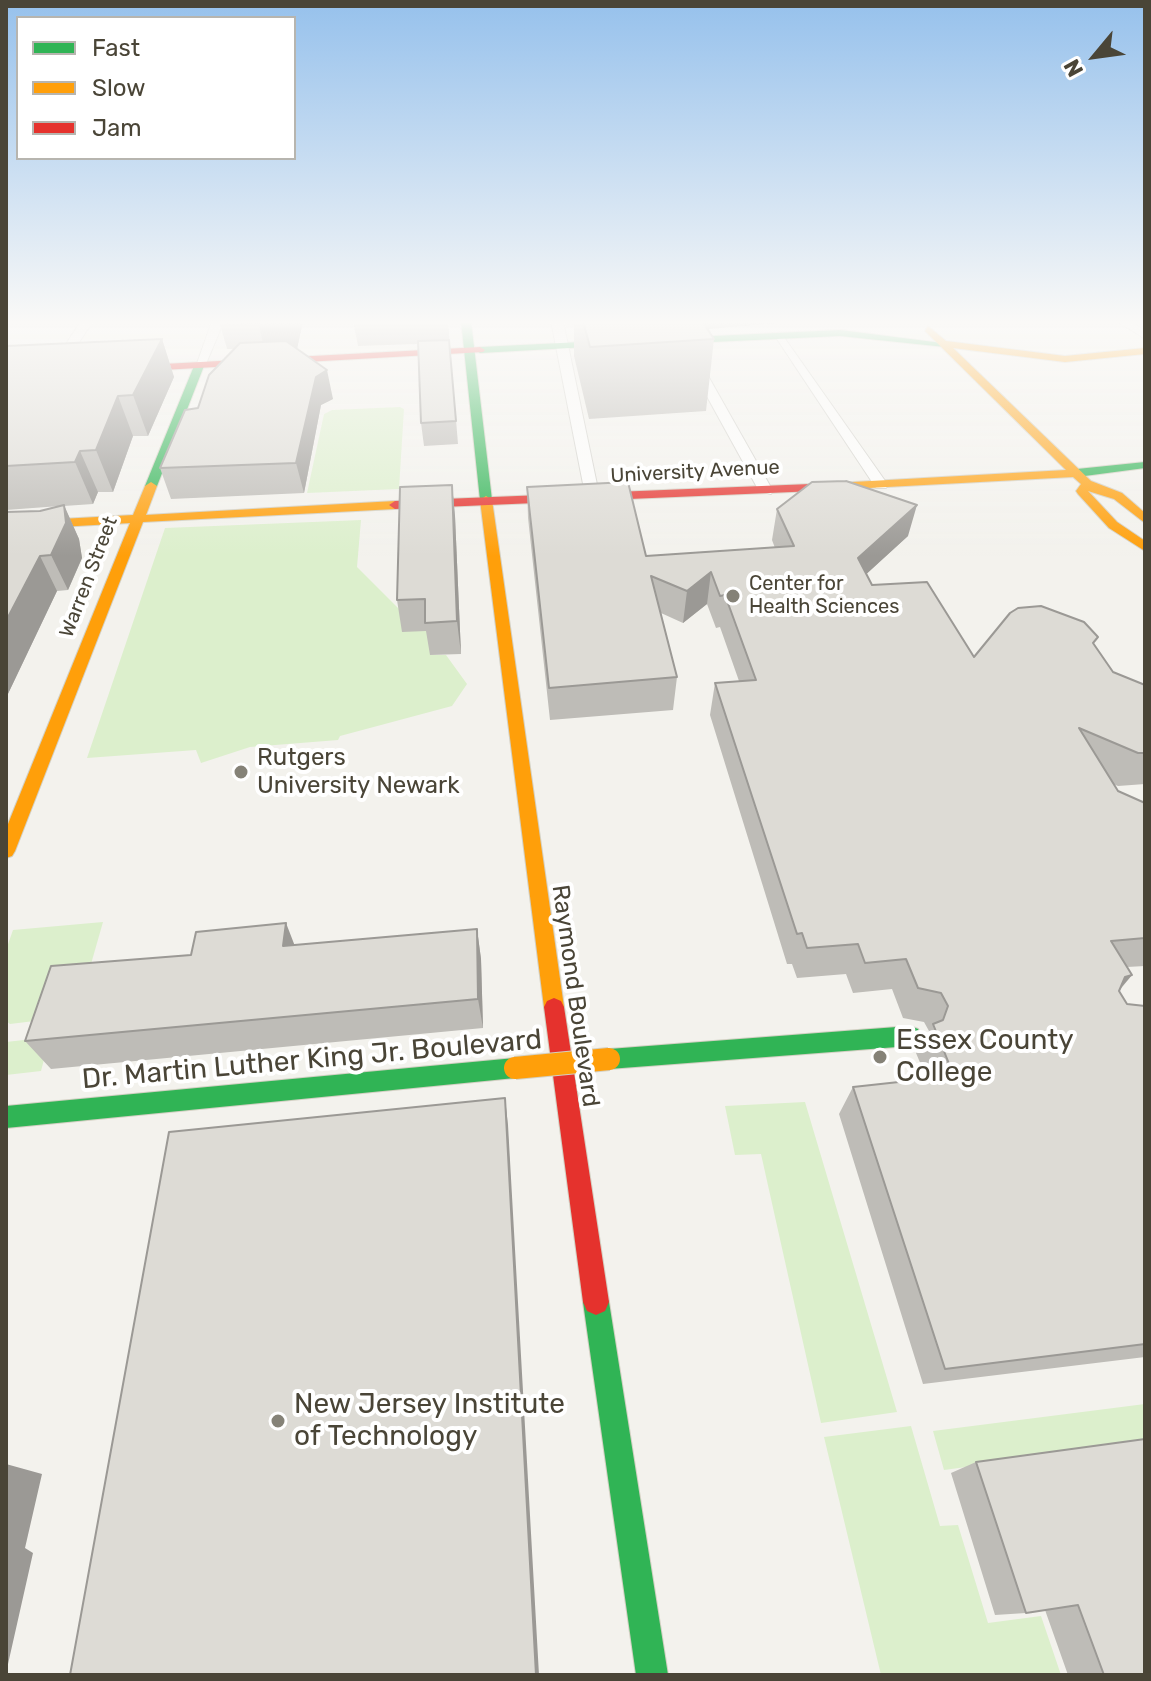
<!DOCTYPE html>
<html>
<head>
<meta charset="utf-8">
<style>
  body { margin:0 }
  #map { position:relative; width:1151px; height:1681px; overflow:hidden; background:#f3f2ed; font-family:Rubik,sans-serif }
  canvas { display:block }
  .frame { position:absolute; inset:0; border:8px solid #4a4537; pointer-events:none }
  .legend { position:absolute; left:16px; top:16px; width:280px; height:144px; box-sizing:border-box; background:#fff; border:2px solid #b7b5af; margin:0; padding:10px 14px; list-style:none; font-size:24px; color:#4a4537 }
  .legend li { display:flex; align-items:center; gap:16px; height:40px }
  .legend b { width:40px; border:2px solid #b7b5af }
  .north { position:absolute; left:1055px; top:16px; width:80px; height:80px; -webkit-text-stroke:6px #fff; paint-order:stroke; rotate:241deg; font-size:22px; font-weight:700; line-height:32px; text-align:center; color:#4a4537 }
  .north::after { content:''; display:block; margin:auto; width:28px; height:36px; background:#4a4537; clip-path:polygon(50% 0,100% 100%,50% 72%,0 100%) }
</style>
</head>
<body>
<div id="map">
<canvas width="1151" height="1681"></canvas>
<div class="frame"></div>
<ul class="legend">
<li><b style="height:10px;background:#30b455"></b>Fast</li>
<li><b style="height:10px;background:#ff9f0a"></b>Slow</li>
<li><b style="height:10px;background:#e5322d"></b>Jam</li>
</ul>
<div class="north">N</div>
</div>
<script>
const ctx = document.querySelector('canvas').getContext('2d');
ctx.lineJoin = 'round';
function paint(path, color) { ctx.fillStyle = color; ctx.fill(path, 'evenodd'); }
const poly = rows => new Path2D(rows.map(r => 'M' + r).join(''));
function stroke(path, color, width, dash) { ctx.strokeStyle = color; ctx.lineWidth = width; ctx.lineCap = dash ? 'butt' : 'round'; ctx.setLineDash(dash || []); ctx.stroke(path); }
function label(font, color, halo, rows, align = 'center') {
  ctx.font = font + ' Rubik,sans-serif'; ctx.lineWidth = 8; ctx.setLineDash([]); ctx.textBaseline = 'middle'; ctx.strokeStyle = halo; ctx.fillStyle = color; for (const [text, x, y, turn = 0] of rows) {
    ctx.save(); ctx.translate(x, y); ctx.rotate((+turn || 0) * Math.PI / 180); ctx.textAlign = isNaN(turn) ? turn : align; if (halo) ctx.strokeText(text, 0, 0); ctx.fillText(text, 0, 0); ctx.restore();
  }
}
paint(poly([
  [400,407,404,409,399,489,307,493,324,414,332,410],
  [361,520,357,567,403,613,430,631,430,655,446,655,467,684,452,706,340,736,338,740,250,747,201,763,196,750,87,758,165,528],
  [103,922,83,992,59,1018,10,1024,6,1021,6,950,13,930],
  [42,1038,48,1044,41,1071,6,1075,6,1042],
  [805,1102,897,1412,821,1423,761,1154,735,1155,725,1106],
  [1145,1404,1145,1443,944,1470,933,1431],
  [911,1426,940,1526,958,1525,988,1623,1041,1616,1061,1675,881,1675,824,1437]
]), '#dcefcc');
const street = poly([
  [81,321,93,321,61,370,53,370,51,367,81,321],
  [212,321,224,321,205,366,195,369,212,321],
  [551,321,563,321,600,499,593,503,586,499,551,321],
  [672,321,684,321,694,351,773,491,771,494,759,491,682,351,672,321],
  [1117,321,1131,321,1145,331,1145,339,1117,321],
  [773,333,781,333,888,485,886,488,876,488,773,333]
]);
const fast = poly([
  [461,321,471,321,492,500,486,504,480,500,461,321],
  [840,330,950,344,945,347,840,336,670,344,665,341,670,338,840,330],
  [621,340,624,341,624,345,480,353,475,350,480,347,621,340],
  [199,363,204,366,157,486,147,489,145,486,194,366,199,363],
  [1145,462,1145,468,1077,477,1071,473,1077,469,1145,462],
  [910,1026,918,1029,921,1036,918,1043,910,1046,609,1069,601,1066,598,1059,601,1052,609,1049,910,1026],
  [515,1058,523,1061,526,1068,523,1075,515,1078,6,1128,6,1106,515,1058],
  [596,1289,605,1293,609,1302,668,1675,636,1675,583,1302,587,1293,596,1289]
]);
const slow = poly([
  [928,326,946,341,1065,356,1145,348,1145,354,1065,362,953,348,1091,481,1122,493,1145,513,1145,523,1114,499,1088,491,1117,522,1145,541,1145,551,1109,528,1078,494,1076,491,1081,484,1073,477,831,490,831,484,835,483,1066,470,925,331,928,326],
  [151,482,157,486,146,515,395,501,401,505,395,509,143,522,15,851,12,856,6,858,6,829,130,523,6,530,6,522,133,515,145,486,151,482],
  [486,496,492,500,564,1007,561,1013,554,1016,547,1013,544,1007,480,500,486,496]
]);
const jam = poly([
  [480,347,485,350,483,352,126,372,121,369,126,366,480,347],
  [835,483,839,484,839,490,395,509,389,505,395,501,835,483],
  [554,998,561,1001,564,1007,609,1302,605,1311,596,1315,587,1311,583,1302,544,1007,547,1001,554,998]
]);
stroke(street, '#d1d0ca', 2);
stroke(fast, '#d3d0c3', 2);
stroke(slow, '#d3d0c3', 2);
stroke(jam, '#d3d0c3', 2);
paint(street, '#fdfdfc');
paint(fast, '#30b455');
paint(slow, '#ff9f0a');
paint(jam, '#e5322d');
const slowBridge = poly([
  [515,1068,609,1059]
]);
stroke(slowBridge, '#d3d0c3', 24, []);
stroke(slowBridge, '#ff9f0a', 22);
paint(poly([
  [219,321,303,321,297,349,333,399,321,405,304,493,171,499,160,468,233,350,233,349,227,349],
  [353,321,448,321,458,444,424,446,421,423,418,344,358,346],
  [574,321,801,321,707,329,714,339,706,411,589,419,574,356],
  [162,339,174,377,148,436,133,436,113,492,98,492,93,504,64,506,79,539,82,558,68,590,57,591,6,698,40,511,60,506,6,510,6,346],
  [452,485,455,516,461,654,430,655,426,631,402,632,397,600],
  [527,487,646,556,775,548,772,540,777,509,908,536,866,574,872,585,974,657,1094,644,1113,672,1145,685,1145,784,1118,786,1113,784,1118,791,1145,803,1145,966,1127,967,1132,975,1119,991,1127,1004,1145,1006,1145,1357,923,1384,839,1114,853,1087,927,1079,916,1053,929,1031,924,1022,903,1018,892,989,853,993,846,974,797,978,792,964,787,964,710,715,715,683,739,681,720,627,716,628,707,604,683,623,661,613,677,677,673,710,550,720,528,518],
  [477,929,481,959,483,1028,51,1069,25,1041,191,955],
  [976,1462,1145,1675,1068,1675,1045,1610,1026,1613,995,1615,951,1473]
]), '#bebcb7');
paint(poly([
  [291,321,303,321,297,349,265,352,259,325],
  [694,321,802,321,693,330],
  [162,339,174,377,148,436,133,395],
  [327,370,333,399,321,405,304,493,296,463,316,377],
  [118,396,133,436,113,492,96,450],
  [80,451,98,492,93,504,75,462],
  [452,485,455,516,461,654,457,621],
  [64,505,79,539,82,558,68,590,51,555],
  [917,505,908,536,849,590,858,558],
  [40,556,57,591,6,698,6,621],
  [711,572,707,604,683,623,687,591],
  [286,923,298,954,283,946],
  [477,929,481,959,483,1028,478,999],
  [1132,975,1107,1004,1125,977],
  [505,1098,508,1125,539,1675,536,1675],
  [6,1464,42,1474,25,1548,33,1553,6,1673]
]), '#9b9995');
const building = poly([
  [219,321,291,321,259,325,261,323,226,325,228,321,219,321],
  [583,321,702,321,714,339,590,347,583,321],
  [162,339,133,395,118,396,96,450,80,451,75,462,6,466,6,346,162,339],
  [449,340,456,421,421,423,418,341,449,340],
  [286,341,327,370,316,377,296,463,160,468,185,410,198,408,209,375,240,343,286,341],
  [846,481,917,505,858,558,872,585,927,582,974,657,1010,613,1018,608,1041,606,1084,622,1098,637,1093,643,1113,672,1145,685,1145,753,1138,753,1079,728,1118,791,1145,803,1145,938,1111,941,1132,975,1125,977,1119,991,1127,1004,1145,1006,1145,1344,945,1369,853,1087,954,1076,933,1024,943,1020,948,1006,941,993,918,988,906,959,865,963,858,944,807,948,802,933,797,934,715,683,756,680,725,595,720,596,711,572,687,591,651,576,677,677,549,688,527,487,628,482,646,556,794,546,777,509,812,482,846,481],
  [452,485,457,621,425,623,425,599,397,600,400,487,452,485],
  [64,505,66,523,51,555,40,556,6,621,6,512,40,511,64,505],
  [286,923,283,946,477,929,478,999,25,1041,51,966,191,955,196,932,286,923],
  [505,1098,536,1675,70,1675,169,1132,505,1098],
  [1145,1439,1145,1675,1104,1675,1078,1605,1026,1613,976,1462,1145,1439]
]);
paint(building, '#dddbd5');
stroke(building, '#9b9995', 2);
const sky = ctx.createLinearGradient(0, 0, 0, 556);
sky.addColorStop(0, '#96c1ec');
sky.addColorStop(0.58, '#faf9f7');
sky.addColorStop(1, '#faf9f700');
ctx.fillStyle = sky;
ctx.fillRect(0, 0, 1151, 556);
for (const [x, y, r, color] of [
  [733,596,8,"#858277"],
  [241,772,8,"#858277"],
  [880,1057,8,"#858277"],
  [278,1421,8,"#858277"]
]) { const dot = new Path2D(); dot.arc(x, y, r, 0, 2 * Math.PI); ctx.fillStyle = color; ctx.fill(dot); stroke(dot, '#fff', 3); }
label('20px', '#4a4537', '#fff', [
  ["University Avenue",695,472,-3],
  ["Warren Street",89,577,-69]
]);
label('20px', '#4a4537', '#fff', [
  ["Center for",749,584],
  ["Health Sciences",749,607]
], 'left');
label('24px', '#4a4537', '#fff', [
  ["Rutgers",257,758],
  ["University Newark",257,786]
], 'left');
label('24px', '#4a4537', '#fff', [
  ["Raymond Boulevard",575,996,82]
]);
label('28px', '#4a4537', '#fff', [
  ["Essex County",896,1041],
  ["College",896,1073],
  ["New Jersey Institute",294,1405],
  ["of Technology",294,1437]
], 'left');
label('28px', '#4a4537', '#fff', [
  ["Dr. Martin Luther King Jr. Boulevard",312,1060,-5]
]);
</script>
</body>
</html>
